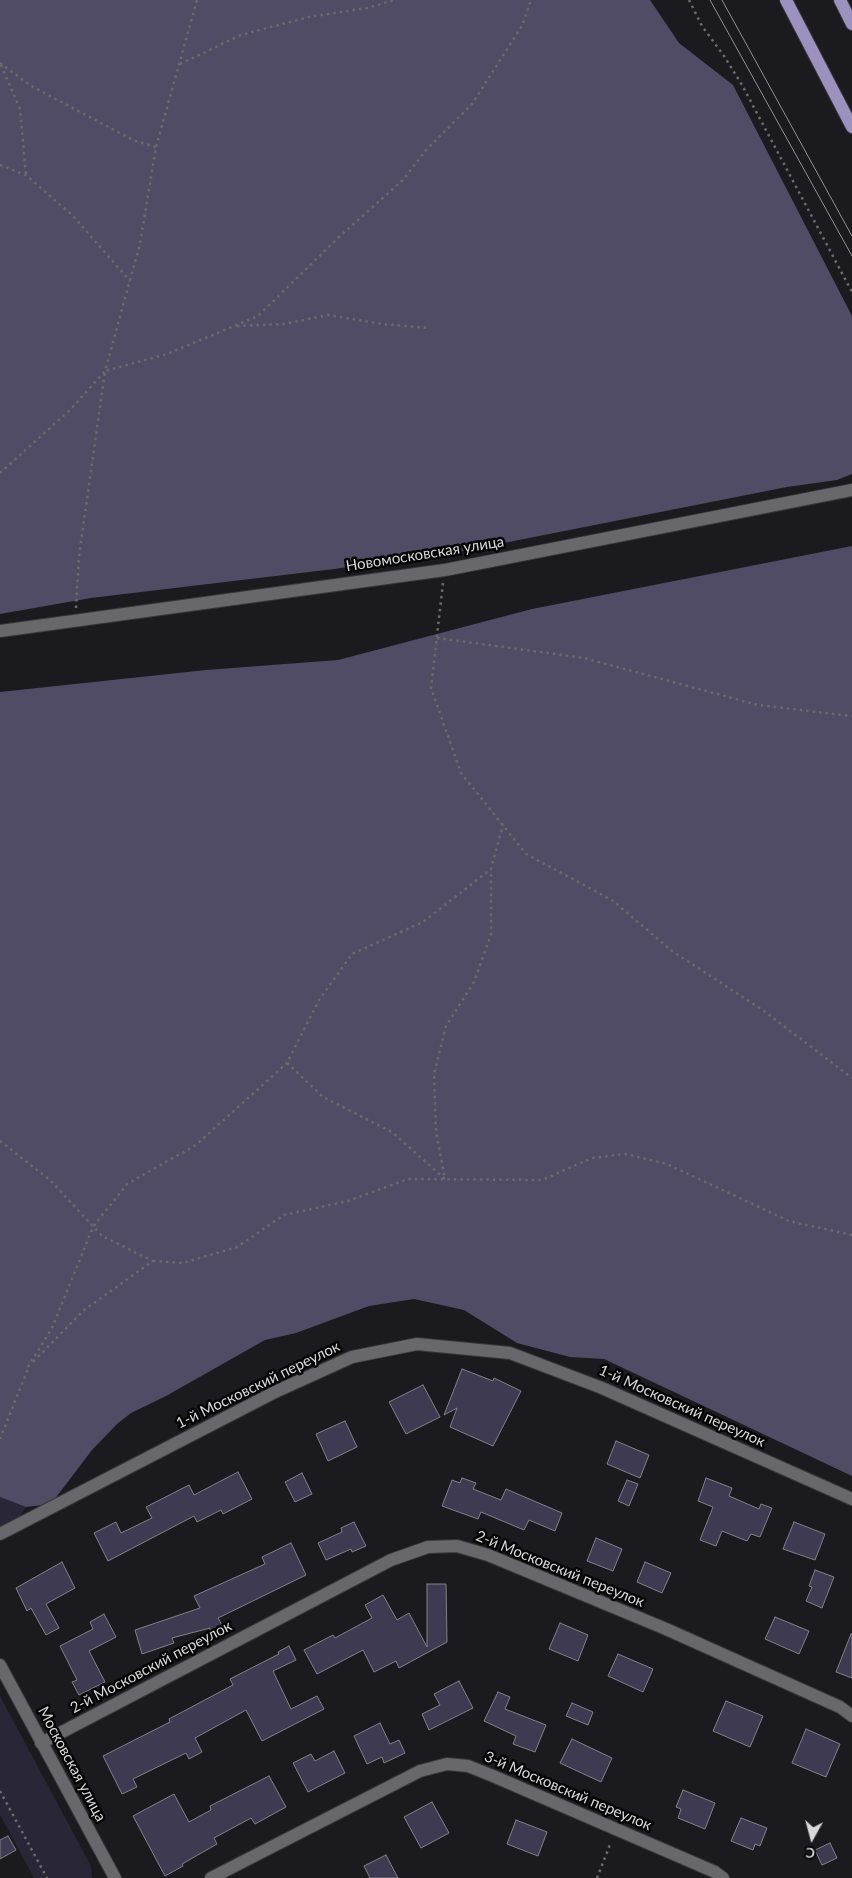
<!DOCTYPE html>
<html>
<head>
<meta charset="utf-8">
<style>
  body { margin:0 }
  #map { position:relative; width:852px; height:1878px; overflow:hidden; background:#1b1a1e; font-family:Lato,sans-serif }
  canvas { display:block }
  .north { position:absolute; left:787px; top:1813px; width:50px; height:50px; -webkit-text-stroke:4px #060607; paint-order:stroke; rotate:187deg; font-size:14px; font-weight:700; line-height:20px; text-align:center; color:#d8d7da }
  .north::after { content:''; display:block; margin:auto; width:18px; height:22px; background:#d8d7da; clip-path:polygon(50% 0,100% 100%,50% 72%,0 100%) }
</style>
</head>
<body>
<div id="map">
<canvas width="852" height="1878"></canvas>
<div class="north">С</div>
</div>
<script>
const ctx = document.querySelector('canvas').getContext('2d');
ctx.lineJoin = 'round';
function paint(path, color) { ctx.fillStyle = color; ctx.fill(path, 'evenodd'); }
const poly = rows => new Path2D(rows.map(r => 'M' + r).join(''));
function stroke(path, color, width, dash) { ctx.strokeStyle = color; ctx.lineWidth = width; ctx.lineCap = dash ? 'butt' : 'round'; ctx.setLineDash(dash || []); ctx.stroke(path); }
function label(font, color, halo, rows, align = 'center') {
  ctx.font = font + ' Lato,sans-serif'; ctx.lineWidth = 5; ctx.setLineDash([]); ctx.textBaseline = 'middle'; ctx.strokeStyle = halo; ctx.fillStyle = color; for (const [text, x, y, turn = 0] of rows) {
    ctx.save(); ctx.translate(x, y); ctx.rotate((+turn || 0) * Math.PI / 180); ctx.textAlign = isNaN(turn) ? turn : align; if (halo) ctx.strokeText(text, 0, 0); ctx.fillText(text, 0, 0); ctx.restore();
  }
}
paint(poly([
  [0,1497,26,1507,16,1522,0,1531],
  [0,1696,91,1866,92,1878,34,1878,0,1815]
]), '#292638');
paint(poly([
  [0,0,650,0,679,43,733,85,852,316,852,474,837,480,787,487,453,553,334,569,91,598,0,614],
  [852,546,852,1476,604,1359,570,1357,517,1343,464,1310,414,1299,369,1306,296,1333,265,1340,166,1396,131,1413,117,1424,92,1450,51,1504,26,1507,0,1497,0,692,206,670,338,660,532,609]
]), '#514c65');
const building = poly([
  [462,1369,493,1381,494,1378,521,1391,493,1446,450,1427,457,1408,444,1415,462,1369],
  [423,1385,440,1417,406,1434,389,1402,423,1385],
  [345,1421,357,1447,328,1461,316,1434,345,1421],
  [616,1441,649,1455,640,1478,607,1464,616,1441],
  [238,1472,252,1499,223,1514,221,1510,197,1522,194,1516,108,1561,94,1533,116,1522,121,1533,152,1518,146,1507,189,1485,194,1495,238,1472],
  [302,1473,312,1494,295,1502,285,1482,302,1473],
  [462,1478,476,1483,473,1489,501,1500,506,1489,562,1513,555,1531,529,1520,524,1530,481,1512,478,1519,442,1506,452,1480,460,1483,462,1478],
  [706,1478,732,1488,729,1496,759,1509,761,1504,772,1508,760,1537,751,1534,747,1541,722,1531,716,1546,700,1540,713,1507,698,1501,706,1478],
  [627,1480,638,1484,629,1506,618,1501,627,1480],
  [354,1522,366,1546,352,1552,351,1549,326,1560,318,1543,342,1532,341,1528,354,1522],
  [794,1522,825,1534,815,1560,783,1549,794,1522],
  [596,1538,622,1549,613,1571,587,1561,596,1538],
  [291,1543,306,1575,218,1618,222,1625,210,1630,210,1628,172,1638,174,1643,142,1654,135,1630,200,1608,194,1596,265,1564,262,1557,291,1543],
  [62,1562,75,1588,46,1604,59,1628,46,1635,31,1608,27,1611,16,1588,62,1562],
  [645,1562,671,1573,662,1593,637,1582,645,1562],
  [815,1570,834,1577,822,1608,806,1601,812,1587,809,1586,815,1570],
  [427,1584,446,1584,447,1642,399,1668,396,1661,374,1672,363,1650,317,1674,304,1650,333,1635,335,1638,372,1618,365,1605,383,1595,397,1620,409,1613,427,1647,427,1584],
  [104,1614,116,1637,89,1651,105,1682,79,1695,72,1682,77,1680,60,1646,93,1629,90,1622,104,1614],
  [775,1617,809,1631,799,1654,765,1639,775,1617],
  [560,1623,588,1635,578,1661,549,1649,560,1623],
  [851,1634,852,1634,852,1678,836,1672,851,1634],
  [289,1646,296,1660,273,1671,291,1709,317,1696,324,1709,262,1741,246,1710,195,1738,202,1752,189,1759,186,1753,133,1779,137,1787,122,1794,103,1756,170,1722,169,1719,233,1685,230,1679,279,1654,278,1652,289,1646],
  [618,1654,653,1669,643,1692,608,1676,618,1654],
  [459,1681,473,1708,429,1730,422,1714,440,1705,434,1694,459,1681],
  [498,1692,510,1697,505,1709,546,1725,535,1752,513,1744,516,1736,484,1721,498,1692],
  [726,1701,763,1716,750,1747,713,1731,726,1701],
  [572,1703,593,1712,588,1725,566,1716,572,1703],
  [380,1723,390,1744,399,1740,405,1753,384,1763,382,1757,367,1764,354,1736,380,1723],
  [806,1729,840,1744,826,1777,792,1763,806,1729],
  [572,1739,612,1758,601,1782,560,1763,572,1739],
  [334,1751,345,1773,308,1792,293,1763,311,1754,315,1761,334,1751],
  [269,1776,286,1807,255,1824,251,1818,214,1838,217,1844,182,1864,183,1866,165,1876,133,1816,174,1794,189,1822,211,1810,210,1806,269,1776],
  [683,1790,715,1803,705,1829,678,1818,681,1809,676,1807,683,1790],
  [432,1802,449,1833,421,1848,404,1817,432,1802],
  [741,1818,767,1828,760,1846,755,1844,753,1850,731,1841,741,1818],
  [516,1820,547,1832,538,1856,507,1844,516,1820],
  [8,1836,16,1850,0,1859,0,1840,8,1836],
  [830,1843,837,1858,822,1865,815,1850,830,1843],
  [386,1855,398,1878,370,1878,364,1866,386,1855]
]);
paint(building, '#3e3a52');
stroke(building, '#838287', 1);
const street = poly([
  [0,1534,277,1391,352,1357,417,1344,510,1353,602,1388,852,1499],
  [41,1743,391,1560,428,1547,457,1546,488,1555,666,1629,840,1707,852,1716],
  [211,1878,420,1771,447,1764,468,1766,493,1776,715,1872,723,1878]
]);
const secondary = poly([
  [0,631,445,570,852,490],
  [0,1665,115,1878]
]);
const primary = poly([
  [786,0,852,127],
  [840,0,852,24]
]);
stroke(street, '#38373a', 14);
stroke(secondary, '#38373a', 14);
stroke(primary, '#38373a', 14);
stroke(poly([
  [689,0,702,26,724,56,742,85,852,292],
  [0,63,31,86,135,141,156,147],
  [180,64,241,35,309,17,367,8,395,0],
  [1,65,20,109,26,175],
  [0,165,26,175,73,216,130,281],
  [237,326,284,324,328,315,383,324,428,328],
  [0,473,71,409,105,371,140,244,156,147,197,0],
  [443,583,431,688,461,773,526,854,612,900,672,951,764,1011,852,1078],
  [76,608,79,556,105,371,167,354,258,316,339,237,403,180,426,150,472,104,522,26,531,0],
  [437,638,584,658,758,705,852,716],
  [287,1063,323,1097,392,1132,445,1179,436,1132,434,1074,446,1026,474,982,491,935,491,870],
  [0,1141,51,1181,102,1236,153,1261,84,1310,33,1362],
  [153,1261,183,1263,237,1247,284,1215,348,1201,408,1179,542,1180,592,1158,625,1154,667,1164,789,1221,852,1235],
  [28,1367,52,1328,93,1227,127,1184,196,1145,287,1063,319,1000,352,954,423,922,491,869,503,825],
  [0,1439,29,1366],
  [0,1791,47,1878],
  [597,1878,611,1842]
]), '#6b6a6d', 2.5, [2.5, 4]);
stroke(street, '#68676b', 12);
stroke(secondary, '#68676b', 12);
stroke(primary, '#9b92c0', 12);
stroke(poly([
  [710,0,852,256],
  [722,0,852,236]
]), '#929194', 1);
label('15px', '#d8d7da', '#060607', [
  ["Новомосковская улица",425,554,-9],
  ["1-й Московский переулок",258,1385,-26],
  ["1-й Московский переулок",682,1406,24],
  ["2-й Московский переулок",560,1569,22],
  ["2-й Московский переулок",151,1667,-28],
  ["Московская улица",72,1764,62],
  ["3-й Московский переулок",568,1791,23]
]);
</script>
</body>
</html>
